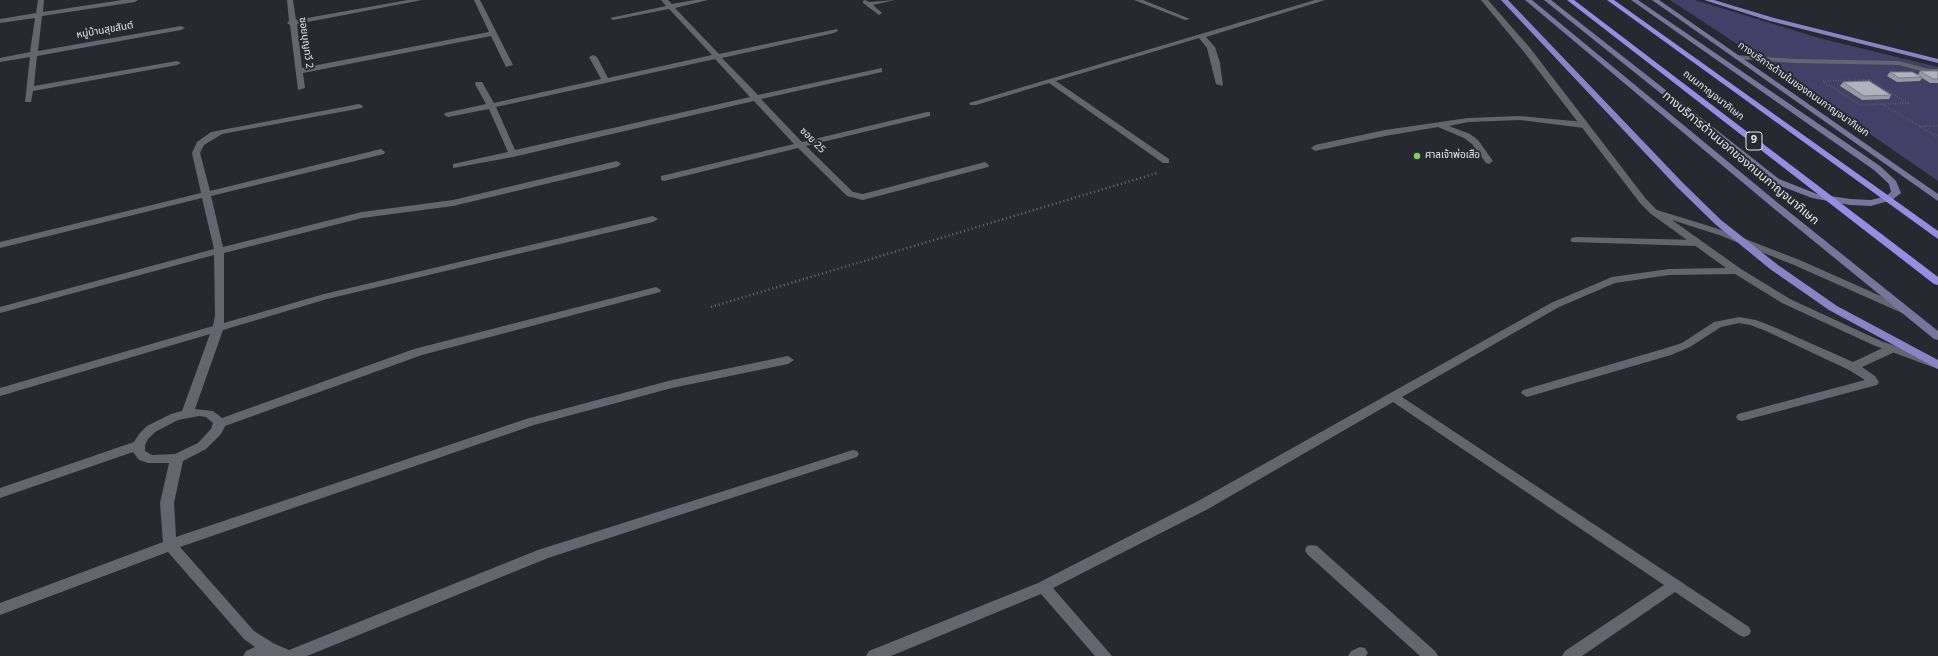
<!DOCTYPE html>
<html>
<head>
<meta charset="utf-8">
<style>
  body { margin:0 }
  canvas { display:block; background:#282831 }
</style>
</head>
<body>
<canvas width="1938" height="656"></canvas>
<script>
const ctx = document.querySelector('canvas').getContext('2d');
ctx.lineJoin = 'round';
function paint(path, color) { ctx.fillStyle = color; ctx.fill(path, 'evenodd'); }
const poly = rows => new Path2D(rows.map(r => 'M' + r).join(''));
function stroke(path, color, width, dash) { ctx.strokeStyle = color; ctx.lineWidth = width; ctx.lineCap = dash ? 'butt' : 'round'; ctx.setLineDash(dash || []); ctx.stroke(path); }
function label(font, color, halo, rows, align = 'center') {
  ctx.font = font + ' Georgia,"Noto Sans Thai",serif'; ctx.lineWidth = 4; ctx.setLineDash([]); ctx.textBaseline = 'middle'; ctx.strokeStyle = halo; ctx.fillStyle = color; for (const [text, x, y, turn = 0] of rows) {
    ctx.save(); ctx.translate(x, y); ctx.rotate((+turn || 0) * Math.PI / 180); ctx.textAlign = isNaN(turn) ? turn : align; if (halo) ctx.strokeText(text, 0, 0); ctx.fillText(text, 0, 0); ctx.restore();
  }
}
paint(poly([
  [1670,0,1695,0,1819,38,1938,67,1938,181,1789,78]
]), '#433f67');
stroke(poly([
  [1869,80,1908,103,1860,105,1823,81,1869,80],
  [1882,104,1938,137],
  [1919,126,1938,126]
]), '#6e6e76', 2, [0.5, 2]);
stroke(poly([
  [711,307,1157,173]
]), '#6e6e76', 2.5, [1, 3]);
paint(poly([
  [1735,55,1795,59,1899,61,1928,69,1938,69,1938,73,1928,73,1899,65,1795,63,1738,59,1735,59,1735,55],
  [1520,116,1584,122,1588,125,1584,128,1520,120,1468,122,1449,126,1470,134,1478,140,1493,161,1489,164,1486,163,1472,144,1464,138,1438,127,1385,136,1315,151,1311,148,1315,145,1385,130,1468,118,1520,116],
  [1575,237,1696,240,1701,243,1696,246,1572,242,1570,240,1572,238,1575,237],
  [1739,317,1756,320,1774,327,1853,362,1887,346,1891,345,1897,349,1895,352,1862,367,1875,376,1879,382,1877,385,1742,421,1738,420,1736,417,1738,414,1865,380,1849,370,1766,331,1750,325,1739,323,1721,327,1690,347,1671,355,1527,397,1521,393,1523,390,1663,349,1682,343,1714,322,1739,317]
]), '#656570');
paint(poly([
  [38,0,44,0,43,12,122,0,138,0,135,2,42,16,38,51,181,26,185,28,181,30,37,56,34,86,177,61,181,63,177,65,33,91,31,102,25,102,30,57,0,62,0,58,30,52,35,18,0,23,0,19,36,13,38,0],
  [287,0,293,0,296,20,408,0,422,0,297,24,302,68,489,32,474,0,480,0,513,65,506,67,491,36,303,73,305,88,298,90,290,25,287,23,289,21,287,0],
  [661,0,668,0,672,4,695,0,708,0,675,8,719,54,837,29,838,31,834,33,722,58,758,95,882,68,882,72,761,99,802,142,927,112,930,112,930,116,806,146,853,192,863,194,985,162,989,165,988,167,863,200,847,196,798,148,664,181,661,180,661,176,794,144,754,101,513,157,453,168,453,164,508,152,489,109,448,117,444,115,445,113,486,104,475,84,476,82,482,82,494,103,601,79,589,57,593,55,597,57,608,78,712,55,669,9,613,20,610,18,666,6,661,0],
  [715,59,750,97,515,150,496,107,715,59],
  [865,0,869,2,895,0,873,5,882,13,879,15,863,3,863,1,865,0],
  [1134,0,1143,0,1190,19,1185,20,1134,0],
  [1315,0,1325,0,1206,37,1215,47,1220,63,1223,86,1216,84,1207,48,1199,38,1056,81,1169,159,1169,163,1163,163,1049,83,976,105,970,105,969,103,1315,0],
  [1481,0,1488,0,1530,48,1646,199,1657,210,1725,231,1802,261,1910,309,1911,311,1910,313,1902,313,1794,265,1719,235,1672,220,1741,269,1790,299,1881,341,1938,361,1938,369,1873,345,1782,303,1735,274,1669,275,1615,283,1559,307,1402,397,1749,627,1751,631,1749,635,1744,637,1739,635,1675,592,1582,656,1562,656,1565,651,1664,585,1393,402,1208,509,1053,588,1112,656,1095,656,1041,594,891,656,866,656,869,651,1038,583,1198,501,1551,303,1612,277,1669,269,1726,268,1651,214,1640,203,1524,52,1481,0],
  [359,104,363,106,362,108,222,134,204,145,200,153,210,191,381,149,385,152,384,154,211,196,223,247,362,212,453,200,617,161,621,164,617,167,453,206,362,218,224,253,224,323,324,294,653,216,658,219,653,222,327,299,223,330,195,409,213,411,222,418,414,349,656,287,661,290,660,292,422,355,225,426,221,434,206,449,183,461,174,503,176,537,526,419,672,380,788,356,794,360,788,364,672,388,534,425,180,547,254,631,273,643,289,650,538,550,853,450,857,451,859,454,857,457,548,558,307,656,243,656,246,651,255,647,244,639,168,552,0,615,0,603,163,542,160,503,169,463,148,463,139,460,133,452,0,498,0,488,134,442,139,434,147,426,171,414,182,411,210,334,0,396,0,388,213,326,215,315,214,255,0,313,0,307,214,249,202,198,0,248,0,242,201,193,192,153,197,142,211,132,359,104],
  [199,416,206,417,213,423,211,429,198,443,175,454,152,455,145,451,145,445,148,439,155,432,178,420,199,416],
  [1312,545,1317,546,1435,651,1438,656,1420,656,1307,554,1305,550,1307,546,1312,545],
  [1360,647,1365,648,1368,653,1366,656,1348,656,1351,651,1360,647]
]), '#656570');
paint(poly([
  [1525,0,1532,0,1778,203,1938,331,1938,340,1934,339,1772,207,1525,0],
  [1544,0,1551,0,1779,179,1817,194,1850,199,1871,200,1886,196,1891,192,1889,184,1874,170,1631,0,1638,0,1880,166,1896,181,1901,193,1892,200,1871,206,1850,205,1812,198,1773,183,1544,0],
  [1652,0,1659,0,1938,194,1938,201,1652,0]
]), '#78749b');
paint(poly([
  [1501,0,1508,0,1683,183,1721,220,1778,265,1837,306,1938,360,1938,369,1829,310,1770,269,1715,224,1677,187,1501,0],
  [1704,0,1714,0,1774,18,1938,59,1938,63,1770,21,1704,0]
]), '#8a83c5');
paint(poly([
  [1567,0,1574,0,1938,277,1938,285,1934,284,1567,0],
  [1607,0,1614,0,1938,231,1938,239,1607,0]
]), '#968de2');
paint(poly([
  [1920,71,1938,71,1938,83,1930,83,1922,78,1920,81,1897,82,1887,76,1890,72,1918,75],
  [1843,82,1891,95,1889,99,1862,100,1840,86]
]), '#9999a3');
const building = poly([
  [1920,71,1938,71,1938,79,1933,79,1920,71],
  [1890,72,1912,72,1922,77,1899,78,1890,72],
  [1869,81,1891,95,1864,96,1843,82,1869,81]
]);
paint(building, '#b2b2be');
stroke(building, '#7d7d85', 1);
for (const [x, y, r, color] of [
  [1417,156,4,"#7bd156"]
]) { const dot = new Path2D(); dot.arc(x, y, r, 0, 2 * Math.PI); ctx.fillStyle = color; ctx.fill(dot); stroke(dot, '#282831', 1.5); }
label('10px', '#e9e9ef', '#282831', [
  ["หมู่บ้านสุขสันต์",105,31,-10],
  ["ซอยบุญทวี 2",305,43,82],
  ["ทางบริการด้านในของถนนกาญจนาภิเษก",1803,90,35],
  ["ถนนกาญจนาภิเษก",1713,96,38],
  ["ซอย 25",812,141,45]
]);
label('10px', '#e9e9ef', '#282831', [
  ["ศาลเจ้าพ่อเสือ",1425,156]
], 'left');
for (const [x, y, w] of [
  [1754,141,16]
]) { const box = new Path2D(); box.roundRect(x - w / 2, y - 9, w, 18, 3); ctx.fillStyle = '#282831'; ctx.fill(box); stroke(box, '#e9e9ef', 1); }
label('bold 11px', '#e9e9ef', null, [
  ["9",1754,141]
]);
label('12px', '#e9e9ef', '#282831', [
  ["ทางบริการด้านนอกของถนนกาญจนาภิเษก",1740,159,40]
]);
</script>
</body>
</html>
